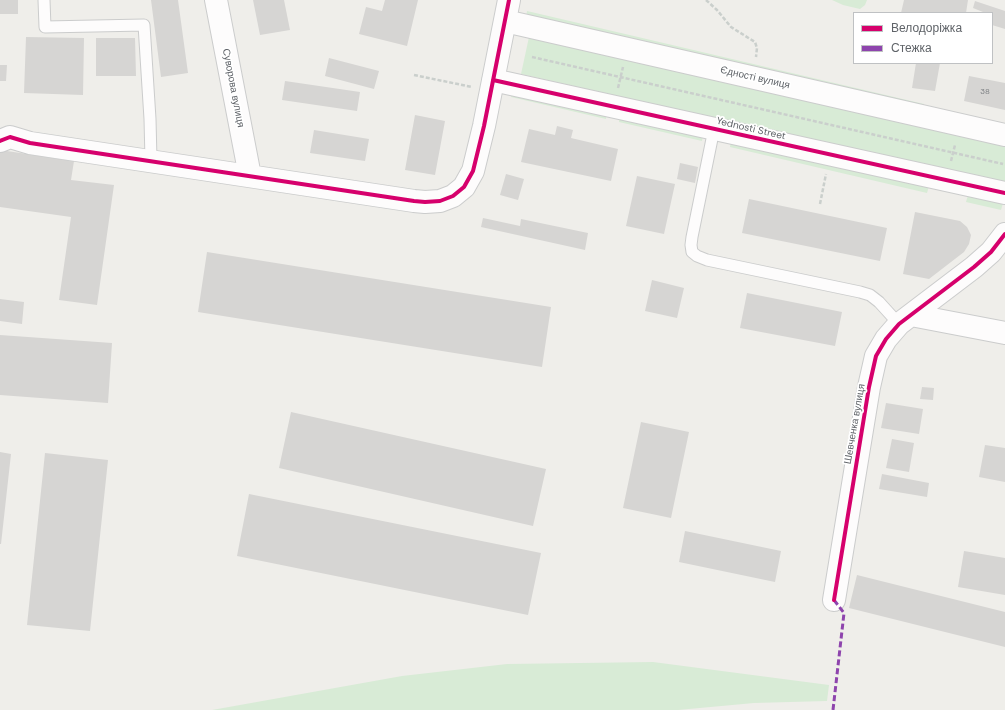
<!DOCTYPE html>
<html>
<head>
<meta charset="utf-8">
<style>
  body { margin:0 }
  #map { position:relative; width:1005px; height:710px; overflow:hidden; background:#efeeea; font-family:"DM Sans",sans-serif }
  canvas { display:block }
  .legend { position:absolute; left:853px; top:12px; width:140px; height:52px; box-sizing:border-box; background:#fff; border:1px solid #bfc1c3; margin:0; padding:5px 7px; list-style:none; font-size:12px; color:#5f6368 }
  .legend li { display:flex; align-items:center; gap:8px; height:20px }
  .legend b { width:20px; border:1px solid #bfc1c3 }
</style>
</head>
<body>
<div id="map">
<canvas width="1005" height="710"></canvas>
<ul class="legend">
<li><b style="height:5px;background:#d6006c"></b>Велодоріжка</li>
<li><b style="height:5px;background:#8e44ad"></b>Стежка</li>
</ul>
</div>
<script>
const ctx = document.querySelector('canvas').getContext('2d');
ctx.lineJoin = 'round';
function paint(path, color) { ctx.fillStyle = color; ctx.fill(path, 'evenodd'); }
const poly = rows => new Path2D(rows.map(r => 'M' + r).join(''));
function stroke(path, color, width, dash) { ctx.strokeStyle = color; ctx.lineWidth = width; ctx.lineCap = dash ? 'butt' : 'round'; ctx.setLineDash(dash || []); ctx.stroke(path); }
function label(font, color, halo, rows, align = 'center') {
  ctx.font = font + ' "DM Sans",sans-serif'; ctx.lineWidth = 3.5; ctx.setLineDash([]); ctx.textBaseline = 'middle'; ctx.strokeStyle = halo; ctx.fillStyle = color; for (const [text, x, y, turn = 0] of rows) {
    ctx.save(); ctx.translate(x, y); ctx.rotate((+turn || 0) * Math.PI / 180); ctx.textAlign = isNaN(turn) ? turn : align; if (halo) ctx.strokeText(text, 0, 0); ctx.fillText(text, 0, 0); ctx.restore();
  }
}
paint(poly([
  [832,0,867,0,865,5,860,9,843,5],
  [527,11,924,104,922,111,526,17],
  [529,37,1005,144,1005,184,521,74],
  [512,90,607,112,606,119,511,97],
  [620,115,703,134,702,141,619,122],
  [731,140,929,186,927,193,730,147],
  [968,195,1003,203,1001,210,966,202],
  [653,662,829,685,827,701,754,703,678,710,212,710,402,676,507,664]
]), '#d8ebd6');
paint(poly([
  [0,0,18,0,18,14,0,14],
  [151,0,178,0,188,73,161,77],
  [253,0,284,0,290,30,260,35],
  [385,0,418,0,407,46,359,34,366,7,382,11],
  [904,0,968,0,966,13,901,13],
  [975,1,1005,11,1005,29,992,25,992,13,983,13,983,12,973,8],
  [26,37,84,38,83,95,24,93],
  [96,38,135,38,136,76,96,76],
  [329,58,379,71,374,89,325,76],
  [916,63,940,63,935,91,912,88],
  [0,65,7,65,6,81,0,81],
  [969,76,1005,83,1005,110,964,101],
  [285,81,360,92,357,111,282,100],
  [415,115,445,121,435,175,405,170],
  [557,126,573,130,571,138,618,149,611,181,521,162,529,129,555,135],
  [314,130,369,139,365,161,310,153],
  [0,150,74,161,71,180,114,185,97,305,59,300,71,217,0,207],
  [680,163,698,167,695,183,677,179],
  [506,174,524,179,518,200,500,195],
  [637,176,675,184,664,234,626,226],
  [749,199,887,228,880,261,742,233],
  [915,212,960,221,967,227,971,235,969,244,964,252,929,279,903,274],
  [483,218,520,226,521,219,588,233,585,250,481,227],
  [207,252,551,307,542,367,198,312],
  [652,280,684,288,677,318,645,311],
  [747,293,842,312,835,346,740,328],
  [0,299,24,302,22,324,0,321],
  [0,335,112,343,108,403,0,395],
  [922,387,934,388,933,400,920,399],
  [886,403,923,409,919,434,881,428],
  [291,412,546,469,533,526,279,468],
  [641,422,689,432,671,518,623,508],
  [892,439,914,443,909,472,886,468],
  [985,445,1005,448,1005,482,979,477],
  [0,452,11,454,1,544,0,544],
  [45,453,108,460,90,631,27,625],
  [882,474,929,483,927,497,879,489],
  [249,494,541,553,528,615,237,556],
  [685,531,781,551,775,582,679,562],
  [964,551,1005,558,1005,595,958,587],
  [857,575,1005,612,1005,647,849,608]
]), '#d6d5d3');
const lane = poly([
  [44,0,45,27,144,25,150,119,151,160],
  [714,129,692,237,691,245,692,252,697,256,707,260,860,292,870,295,879,302,899,324]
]);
const street = poly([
  [216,0,250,176],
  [505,21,1005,135],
  [493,80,1005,193],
  [0,141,10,137,30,143,414,201,425,202,440,201,453,196,464,187,473,171,484,126,509,0],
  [911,315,1005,333],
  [834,600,869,387,876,356,886,339,899,324,974,267,991,252,1005,234]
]);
stroke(lane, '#cbcccc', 13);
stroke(street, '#cbcccc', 24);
stroke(poly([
  [706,0,717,10,731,27,755,42,757,48,756,57],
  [532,57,1003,164],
  [414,75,472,87],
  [618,88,623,67],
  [951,161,955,145],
  [820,204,826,174]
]), '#cacfcc', 2.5, [4, 2]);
stroke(lane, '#fdfcfc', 11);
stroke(street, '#fdfcfc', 22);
stroke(poly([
  [833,710,844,613,834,600]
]), '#8e44ad', 3, [6, 3]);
stroke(poly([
  [493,80,1005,193],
  [0,141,10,137,30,143,414,201,425,202,440,201,453,196,464,187,473,171,484,126,509,0],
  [834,600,869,387,876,356,886,339,899,324,974,267,991,252,1005,234]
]), '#d6006c', 4);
label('8px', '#7e8184', null, [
  ["38",985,92]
]);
label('10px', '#5f6368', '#fff', [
  ["Єдності вулиця",755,78,13],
  ["Суворова вулиця",233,88,79],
  ["Yednosti Street",751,129,13],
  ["Шевченка вулиця",855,424,-80]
]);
</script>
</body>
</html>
